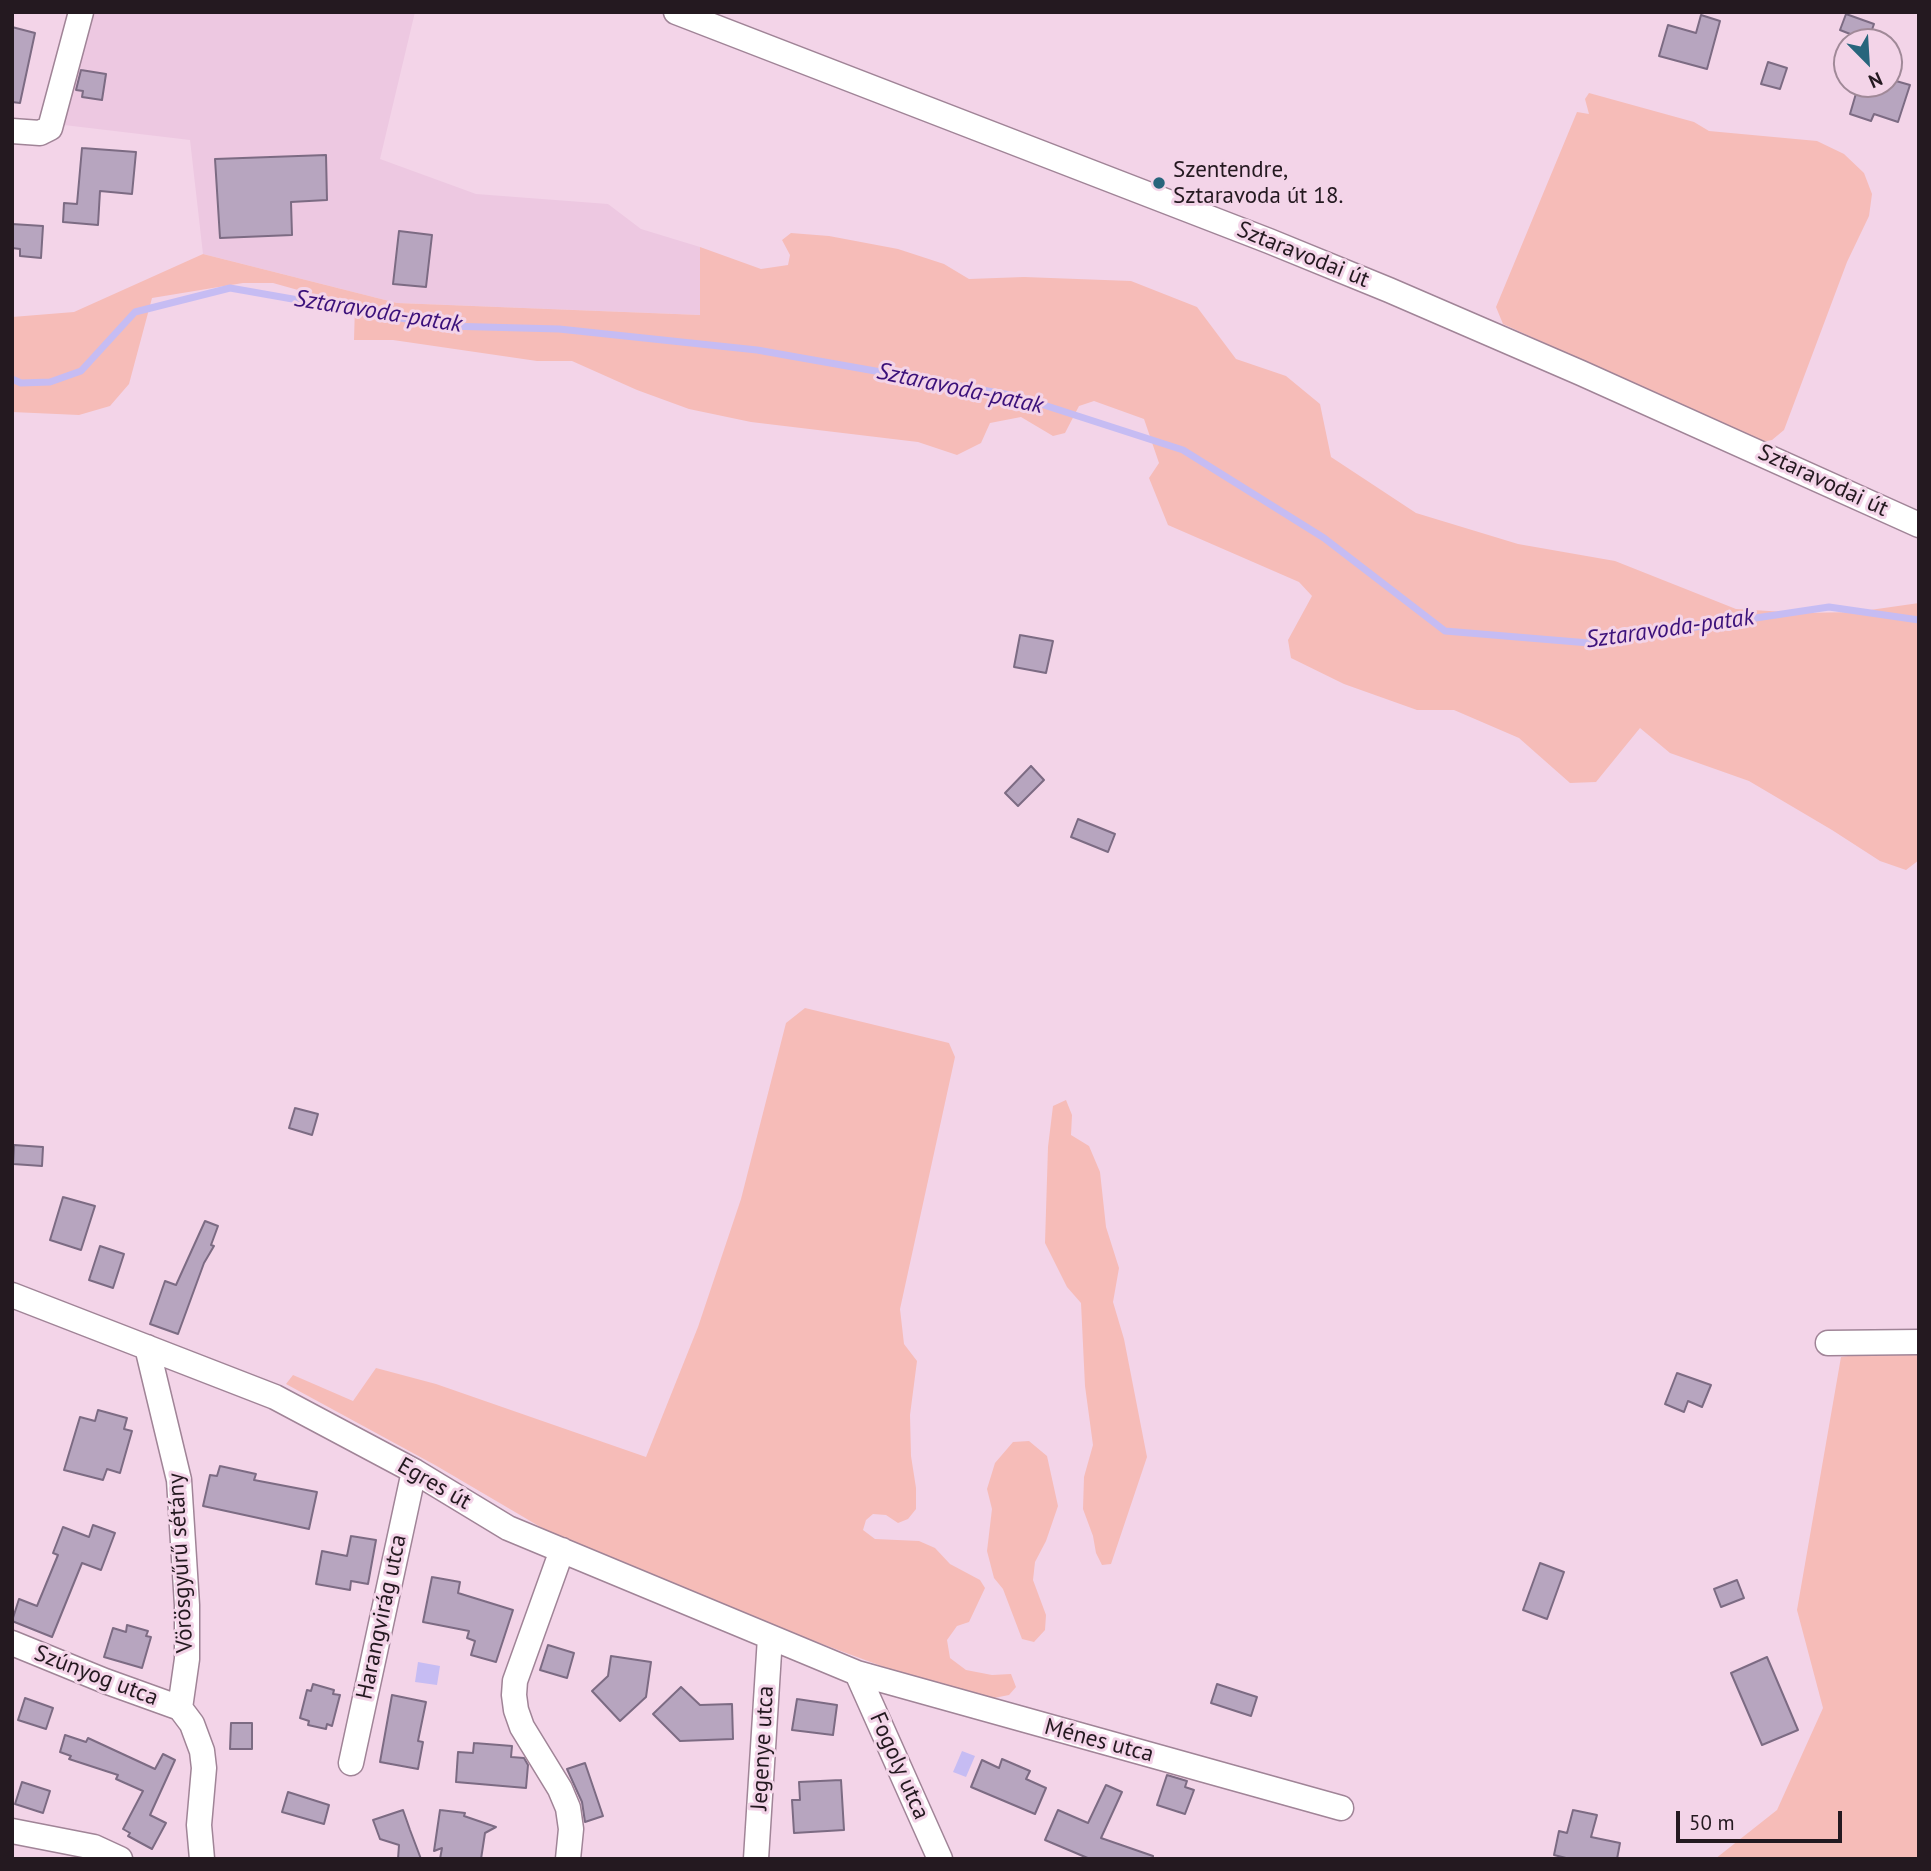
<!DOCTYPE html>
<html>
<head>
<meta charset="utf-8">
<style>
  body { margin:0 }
  #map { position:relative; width:1931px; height:1871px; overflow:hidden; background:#f3d4e8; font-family:"PT Sans",sans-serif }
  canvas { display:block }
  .frame { position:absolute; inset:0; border:14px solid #241920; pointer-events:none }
  .north { position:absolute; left:1833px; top:28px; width:70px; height:70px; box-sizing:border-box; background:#f3d4e8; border:2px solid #a08998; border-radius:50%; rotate:156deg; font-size:19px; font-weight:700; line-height:28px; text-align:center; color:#241920 }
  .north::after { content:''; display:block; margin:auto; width:24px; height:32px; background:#27657c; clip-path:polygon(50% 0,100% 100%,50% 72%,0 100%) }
  .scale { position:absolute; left:1676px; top:1811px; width:166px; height:32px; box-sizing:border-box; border:4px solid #241920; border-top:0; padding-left:9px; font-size:21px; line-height:24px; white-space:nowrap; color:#241920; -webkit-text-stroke:5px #f3d4e8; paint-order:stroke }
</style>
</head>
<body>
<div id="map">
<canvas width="1931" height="1871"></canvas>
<div class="frame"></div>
<div class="north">N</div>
<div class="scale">50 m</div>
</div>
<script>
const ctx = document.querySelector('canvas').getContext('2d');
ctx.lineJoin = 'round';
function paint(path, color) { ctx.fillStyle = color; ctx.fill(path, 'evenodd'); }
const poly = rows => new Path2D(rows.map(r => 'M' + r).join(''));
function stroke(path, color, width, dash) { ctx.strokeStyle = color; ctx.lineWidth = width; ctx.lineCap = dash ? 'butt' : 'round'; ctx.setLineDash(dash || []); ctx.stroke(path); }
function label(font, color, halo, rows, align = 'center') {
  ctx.font = font + ' "PT Sans",sans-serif'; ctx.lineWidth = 6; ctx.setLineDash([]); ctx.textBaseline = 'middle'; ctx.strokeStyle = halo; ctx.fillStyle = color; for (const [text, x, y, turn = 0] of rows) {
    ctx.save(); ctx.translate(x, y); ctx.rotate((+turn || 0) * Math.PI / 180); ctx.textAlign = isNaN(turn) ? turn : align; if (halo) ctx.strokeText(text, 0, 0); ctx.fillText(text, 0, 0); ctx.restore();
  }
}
paint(poly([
  [91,12,415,12,380,159,476,194,608,204,641,229,700,247,701,315,397,303,203,254,190,140,64,125]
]), '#edc8e1');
paint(poly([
  [1589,93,1694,122,1709,131,1817,141,1844,154,1864,173,1872,194,1869,216,1847,262,1784,430,1772,440,1762,442,1503,324,1496,307,1577,112,1589,114,1585,99],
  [791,233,829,236,898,249,944,264,969,279,1024,277,1131,281,1197,307,1236,359,1286,376,1320,404,1331,457,1416,513,1518,544,1615,561,1736,609,1802,613,1856,612,1919,603,1919,860,1906,870,1880,861,1832,830,1749,781,1670,753,1640,728,1596,782,1570,783,1519,738,1454,710,1417,710,1344,684,1291,658,1288,640,1312,596,1299,582,1168,525,1149,478,1159,463,1144,419,1094,401,1079,406,1065,433,1053,436,1021,417,990,423,981,443,957,455,918,442,751,422,689,409,637,390,572,361,537,361,393,340,354,340,355,306,273,283,243,283,152,298,129,384,110,406,79,415,12,412,12,317,74,312,203,254,397,303,700,315,700,247,761,269,788,265,790,255,782,240],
  [805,1008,949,1043,955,1057,900,1309,904,1344,917,1361,910,1415,911,1456,916,1488,916,1509,908,1519,898,1523,886,1515,873,1514,866,1520,863,1530,875,1539,919,1541,935,1548,950,1564,980,1580,985,1588,969,1622,957,1626,947,1640,950,1658,966,1670,992,1675,1011,1674,1016,1687,1009,1695,994,1698,942,1686,884,1667,749,1617,566,1542,435,1465,286,1384,293,1375,353,1401,376,1368,436,1384,646,1457,698,1327,741,1199,786,1023],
  [1066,1100,1072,1115,1071,1135,1089,1146,1100,1172,1106,1227,1119,1268,1113,1302,1124,1339,1147,1457,1111,1564,1102,1565,1096,1553,1093,1536,1083,1509,1084,1477,1093,1445,1085,1386,1081,1303,1067,1287,1045,1243,1048,1147,1053,1106],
  [1919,1346,1919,1859,1715,1859,1777,1810,1823,1708,1797,1610,1841,1357],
  [1029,1441,1047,1456,1058,1506,1046,1541,1035,1562,1033,1580,1046,1615,1045,1630,1034,1642,1022,1639,1003,1589,994,1578,987,1551,992,1509,987,1489,995,1463,1013,1442]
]), '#f6bcb8');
paint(poly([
  [418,1662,440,1666,437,1685,415,1682],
  [962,1751,975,1756,966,1777,953,1772]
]), '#c6bcf3');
stroke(poly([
  [12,379,21,383,50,382,81,371,135,312,230,288,446,326,559,329,757,350,1016,396,1183,450,1324,538,1445,631,1589,643,1829,607,1919,620]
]), '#c6bcf3', 7);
const building = poly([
  [1846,14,1874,24,1868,41,1840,30,1846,14],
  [1701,15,1720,21,1707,69,1659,56,1668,25,1696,33,1701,15],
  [12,27,35,33,20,103,12,102,12,27],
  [1768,62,1787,68,1780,89,1761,84,1768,62],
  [81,70,106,74,102,100,82,97,83,91,76,90,81,70],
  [1889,79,1910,85,1898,122,1874,114,1871,121,1850,114,1857,90,1873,95,1877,84,1889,84,1889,79],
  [82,148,136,152,132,194,100,191,98,225,63,222,64,203,77,204,82,148],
  [326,155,327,200,291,202,292,235,220,238,215,159,326,155],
  [12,224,43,226,41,258,20,256,20,249,12,248,12,224],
  [399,231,432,235,426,287,393,284,399,231],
  [1020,635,1053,641,1046,673,1014,667,1020,635],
  [1031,766,1044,780,1018,806,1005,793,1031,766],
  [1078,819,1115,834,1108,852,1071,837,1078,819],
  [295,1108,318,1114,312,1135,289,1128,295,1108],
  [14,1145,43,1147,42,1166,13,1164,14,1145],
  [63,1197,95,1206,81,1250,50,1240,63,1197],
  [205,1221,218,1226,211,1245,214,1246,204,1263,178,1334,150,1324,165,1281,176,1285,205,1221],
  [100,1246,124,1254,113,1288,89,1280,100,1246],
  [1677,1373,1711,1385,1702,1407,1688,1401,1684,1412,1665,1404,1677,1373],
  [98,1410,127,1418,124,1429,132,1431,120,1473,107,1469,103,1480,64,1470,80,1417,95,1421,98,1410],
  [220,1466,256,1474,254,1480,317,1492,309,1529,203,1506,210,1475,217,1476,220,1466],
  [93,1525,115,1533,101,1570,82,1563,52,1637,12,1621,19,1599,37,1606,58,1555,53,1553,63,1527,89,1537,93,1525],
  [351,1536,376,1540,368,1584,351,1581,350,1590,316,1584,322,1551,347,1556,351,1536],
  [1540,1563,1564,1572,1547,1619,1523,1610,1540,1563],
  [432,1577,460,1582,458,1593,513,1610,496,1662,471,1655,475,1641,467,1638,469,1631,423,1622,432,1577],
  [1737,1580,1744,1598,1721,1607,1714,1589,1737,1580],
  [127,1625,148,1631,146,1636,151,1637,142,1668,104,1657,113,1628,126,1632,127,1625],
  [548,1645,574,1653,567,1678,540,1670,548,1645],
  [611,1656,651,1662,646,1697,620,1721,592,1691,608,1676,611,1656],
  [1767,1657,1798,1730,1762,1745,1731,1673,1767,1657],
  [313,1684,334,1690,333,1694,340,1695,332,1726,327,1724,326,1729,308,1725,309,1721,300,1718,307,1690,311,1691,313,1684],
  [1217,1684,1257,1697,1251,1716,1211,1703,1217,1684],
  [681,1687,700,1705,732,1704,733,1739,680,1741,653,1714,681,1687],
  [392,1695,426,1702,418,1741,423,1742,418,1769,380,1762,392,1695],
  [25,1698,53,1708,46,1729,18,1720,25,1698],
  [797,1699,837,1705,833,1735,792,1730,797,1699],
  [231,1723,252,1723,252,1749,230,1749,231,1723],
  [65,1735,86,1742,88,1738,155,1769,163,1754,175,1760,150,1815,166,1823,152,1849,128,1836,130,1833,123,1829,143,1791,116,1779,118,1775,69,1759,71,1756,60,1752,65,1735],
  [474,1743,512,1746,511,1757,524,1758,528,1765,526,1788,456,1782,458,1752,473,1753,474,1743],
  [1002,1759,1030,1771,1026,1779,1046,1788,1035,1814,971,1787,982,1760,999,1768,1002,1759],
  [585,1763,603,1816,585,1822,582,1802,567,1769,585,1763],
  [1167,1775,1187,1781,1185,1787,1194,1790,1185,1814,1157,1805,1167,1775],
  [841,1780,844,1830,794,1833,792,1800,800,1800,799,1782,841,1780],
  [22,1782,50,1791,43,1813,15,1804,22,1782],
  [1106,1785,1122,1792,1101,1838,1153,1856,1153,1859,1090,1859,1045,1840,1058,1810,1088,1823,1106,1785],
  [288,1792,329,1805,324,1824,282,1812,288,1792],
  [403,1810,410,1830,421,1859,398,1859,399,1845,380,1839,373,1820,403,1810],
  [440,1810,465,1813,464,1816,496,1827,485,1833,481,1859,440,1859,442,1848,434,1851,440,1810],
  [1573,1810,1597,1815,1591,1837,1620,1843,1617,1859,1570,1859,1554,1855,1559,1831,1567,1833,1573,1810]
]);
paint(building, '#b7a5bf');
stroke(building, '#7c6b83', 2);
const minor = poly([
  [676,12,1269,241,1389,290,1581,373,1919,525],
  [12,131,40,133,50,128,81,12],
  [12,1295,275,1397,414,1471,508,1528,857,1673,1341,1808],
  [1828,1343,1919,1342],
  [147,1347,179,1480,187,1605,187,1659,180,1708,192,1724,202,1751,204,1768,199,1825,202,1859],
  [562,1550,515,1681,514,1695,516,1710,522,1727,560,1789,568,1808,571,1829,568,1859],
  [12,1643,105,1681,180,1708],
  [857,1673,940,1859],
  [351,1763,414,1471],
  [12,1831,94,1847,120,1859],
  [756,1859,770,1637]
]);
stroke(minor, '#a08497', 27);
stroke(minor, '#fff', 24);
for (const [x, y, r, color] of [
  [1159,183,7,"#27657c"]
]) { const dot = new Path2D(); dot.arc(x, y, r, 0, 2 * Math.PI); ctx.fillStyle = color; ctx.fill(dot); stroke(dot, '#f3d4e8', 2.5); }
label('23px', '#241920', '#f3d4e8', [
  ["Szentendre,",1173,170],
  ["Sztaravoda út 18.",1173,196]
], 'left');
label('23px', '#241920', '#f3d4e8', [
  ["Sztaravodai út",1303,255,22],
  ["Sztaravodai út",1823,481,25],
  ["Egres út",434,1484,30],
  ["Vörösgyűrű sétány",181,1563,-93],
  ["Harangvirág utca",382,1617,-78],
  ["Szúnyog utca",96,1676,21],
  ["Ménes utca",1099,1741,15],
  ["Jegenye utca",763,1748,-87],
  ["Fogoly utca",899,1766,66]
]);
label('italic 24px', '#3b117a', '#f3d4e8', [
  ["Sztaravoda-patak",378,312,9],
  ["Sztaravoda-patak",960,389,12],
  ["Sztaravoda-patak",1670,629,-8]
]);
</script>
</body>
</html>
